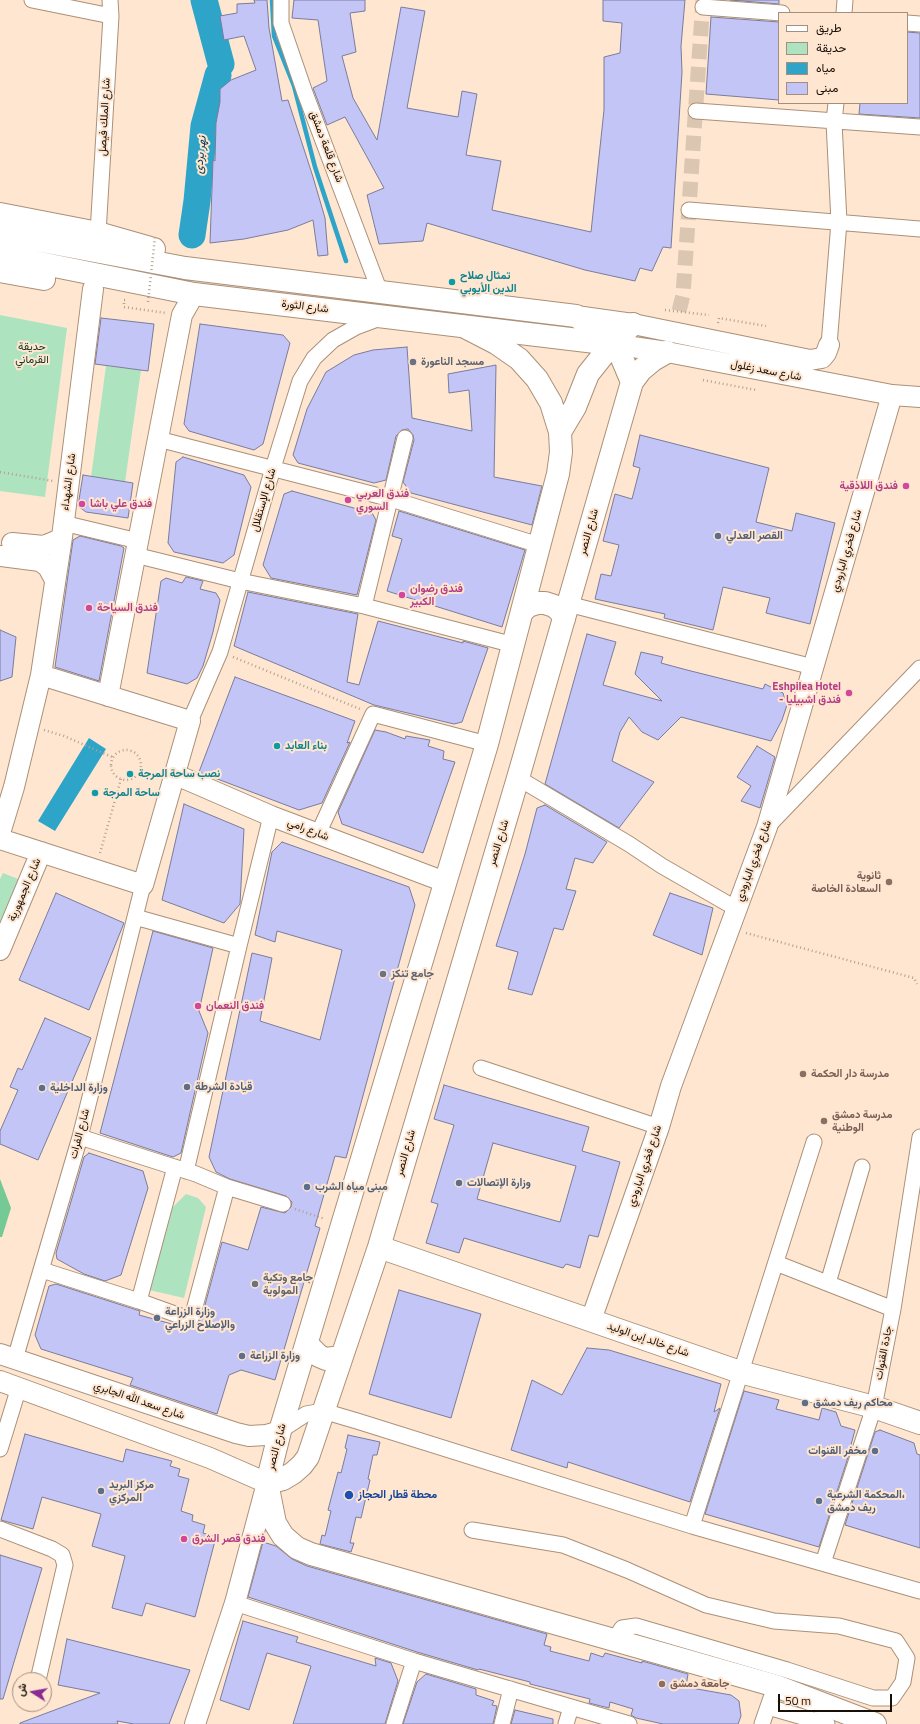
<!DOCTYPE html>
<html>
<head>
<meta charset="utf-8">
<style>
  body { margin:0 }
  #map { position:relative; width:920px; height:1724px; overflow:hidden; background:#fee6d1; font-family:"Titillium Web",Vazirmatn,sans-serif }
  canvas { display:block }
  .legend { position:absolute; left:778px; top:12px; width:130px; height:92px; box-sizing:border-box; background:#fee6d1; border:1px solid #a2907f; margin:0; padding:5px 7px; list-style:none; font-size:12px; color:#170e05 }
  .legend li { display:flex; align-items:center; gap:8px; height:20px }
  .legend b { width:20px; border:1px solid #a2907f }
  .north { position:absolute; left:12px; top:1672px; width:40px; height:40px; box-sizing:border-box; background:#fee6d1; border:1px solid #a2907f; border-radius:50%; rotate:281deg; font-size:11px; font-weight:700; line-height:16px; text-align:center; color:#170e05 }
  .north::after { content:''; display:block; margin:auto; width:14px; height:18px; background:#8a2a93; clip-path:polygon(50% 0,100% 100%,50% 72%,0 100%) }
  .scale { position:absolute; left:778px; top:1694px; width:114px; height:18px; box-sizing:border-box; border:2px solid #170e05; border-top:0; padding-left:5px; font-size:12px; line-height:14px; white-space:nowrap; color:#170e05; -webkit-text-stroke:3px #fee6d1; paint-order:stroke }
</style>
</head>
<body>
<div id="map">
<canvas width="920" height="1724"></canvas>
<ul class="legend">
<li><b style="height:5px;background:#fff"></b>طريق</li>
<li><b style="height:11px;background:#ade4bf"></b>حديقة</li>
<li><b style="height:11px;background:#2fa4c9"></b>مياه</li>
<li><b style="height:11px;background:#c2c5f5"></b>مبنى</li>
</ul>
<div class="north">ش</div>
<div class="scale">50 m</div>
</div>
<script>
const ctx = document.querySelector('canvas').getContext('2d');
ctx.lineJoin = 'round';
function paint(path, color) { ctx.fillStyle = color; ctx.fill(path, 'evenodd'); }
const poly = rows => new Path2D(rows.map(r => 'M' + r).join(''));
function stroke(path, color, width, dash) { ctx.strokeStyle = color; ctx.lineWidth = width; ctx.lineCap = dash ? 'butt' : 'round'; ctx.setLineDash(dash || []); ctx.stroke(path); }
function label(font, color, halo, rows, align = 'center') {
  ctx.font = font + ' "Titillium Web",Vazirmatn,sans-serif'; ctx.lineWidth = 4; ctx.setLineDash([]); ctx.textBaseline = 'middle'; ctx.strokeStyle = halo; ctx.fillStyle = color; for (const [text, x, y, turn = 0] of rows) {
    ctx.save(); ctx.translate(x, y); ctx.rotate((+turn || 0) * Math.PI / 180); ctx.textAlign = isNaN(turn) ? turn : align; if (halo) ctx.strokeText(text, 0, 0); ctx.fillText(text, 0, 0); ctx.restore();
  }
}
paint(poly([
  [0,315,67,328,45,497,0,491],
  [106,366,141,370,125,482,91,477],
  [3,873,21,880,0,929,0,879],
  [186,1194,198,1198,206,1207,184,1298,149,1290,169,1211]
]), '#ade4bf');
paint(poly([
  [0,1179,11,1208,2,1237,0,1237]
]), '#75c994');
paint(poly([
  [192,0,210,0,216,46,205,44],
  [89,738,106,749,55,831,38,821]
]), '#2fa4c9');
stroke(poly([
  [272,0,274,36,294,86,315,167,346,261]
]), '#2fa4c9', 4.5);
stroke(poly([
  [204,0,221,64],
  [192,235,197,201,204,126,218,75]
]), '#2fa4c9', 27);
const building = poly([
  [254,0,267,0,269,28,282,101,288,100,313,177,325,218,328,255,318,256,313,220,288,230,244,239,210,243,212,188,213,160,215,161,216,123,220,102,220,89,231,80,256,70,244,36,224,40,220,16,237,13,237,4,255,3,254,0],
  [294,0,365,0,365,11,350,13,356,52,342,56,353,98,377,140,401,7,425,11,407,108,458,117,462,91,477,94,466,155,501,161,492,210,591,232,604,110,604,57,620,53,622,23,603,21,603,0,685,0,681,46,682,72,671,248,663,247,652,271,640,268,635,281,585,270,427,223,423,241,379,244,367,195,384,188,345,117,327,125,313,88,327,81,318,20,292,18,294,0],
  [730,0,779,0,779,4,730,0],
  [711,17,779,22,779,100,706,94,711,17],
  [907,32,920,33,920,118,859,114,860,103,907,103,907,32],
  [101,318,154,324,148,371,95,364,101,318],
  [200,324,283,335,290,343,263,444,254,450,189,431,184,424,200,324],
  [407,347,412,418,472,431,469,390,449,393,448,374,496,365,494,477,542,486,532,525,411,493,403,482,414,440,413,435,408,429,402,430,396,436,386,480,374,483,298,463,293,455,307,409,326,372,354,355,373,350,407,347],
  [640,435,769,468,756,522,792,531,796,513,835,523,810,624,766,613,770,598,723,587,713,630,664,618,665,614,595,599,601,574,611,576,619,545,603,541,615,494,632,499,640,468,633,466,640,435],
  [183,457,244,475,251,487,234,555,223,563,174,552,168,543,176,462,183,457],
  [83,475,133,483,128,518,86,512,78,506,83,475],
  [292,491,372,513,376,520,357,595,271,578,263,565,284,494,292,491],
  [399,511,525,550,502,627,387,591,402,539,392,536,399,511],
  [80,536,121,546,124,548,99,681,55,667,73,540,80,536],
  [186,577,203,581,200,589,216,593,220,600,213,632,203,666,197,678,187,684,147,673,161,581,166,578,182,583,186,577],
  [248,592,358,614,347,682,359,685,378,621,463,643,463,641,488,648,462,722,454,724,374,705,234,646,248,592],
  [0,630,16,637,12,677,0,681,0,630],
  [587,634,616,642,603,685,662,701,635,674,641,652,663,657,661,663,687,670,763,689,765,684,783,693,787,705,782,720,771,741,681,717,658,740,642,732,629,717,620,732,612,761,654,782,619,828,545,784,587,634],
  [235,677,355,721,347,743,350,742,322,803,299,810,199,772,235,677],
  [375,730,386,732,405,739,406,736,430,740,428,746,444,751,443,759,455,762,423,853,342,824,338,812,375,730],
  [757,746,775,757,760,808,741,801,751,786,737,777,757,746],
  [184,804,244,829,240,904,224,923,162,900,184,804],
  [545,805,607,842,593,863,575,858,566,889,576,891,563,930,554,928,532,995,508,989,518,952,496,946,525,854,537,808,545,805],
  [282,842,409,887,415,905,346,1158,335,1156,315,1226,320,1228,275,1380,241,1370,229,1375,217,1414,130,1385,133,1378,41,1349,35,1335,49,1286,56,1284,140,1311,139,1315,183,1327,193,1327,199,1322,202,1316,222,1242,248,1250,261,1207,285,1213,291,1207,292,1202,286,1196,230,1179,216,1172,209,1157,252,953,272,958,260,1021,320,1040,342,950,277,931,275,942,255,935,272,852,282,842],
  [56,893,124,923,89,1010,19,980,56,893],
  [670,893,713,908,702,955,653,935,670,893],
  [153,931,213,948,199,1011,208,1033,181,1153,173,1157,100,1133,153,931],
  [45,1018,91,1038,38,1160,0,1144,0,1131,18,1090,10,1087,18,1068,22,1070,45,1018],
  [444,1085,589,1127,582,1151,620,1162,598,1237,589,1235,580,1268,566,1264,563,1268,464,1238,459,1253,426,1243,438,1204,431,1202,454,1125,434,1119,444,1085],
  [493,1143,576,1166,560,1222,477,1199,493,1143],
  [89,1153,143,1171,148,1188,121,1275,105,1281,84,1274,57,1259,56,1253,84,1157,89,1153],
  [399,1290,481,1314,451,1418,369,1394,399,1290],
  [587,1348,609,1350,721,1384,714,1412,720,1408,690,1502,568,1462,567,1468,511,1450,532,1380,562,1395,587,1348],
  [744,1391,779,1400,776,1409,819,1420,822,1408,836,1412,841,1426,855,1430,851,1445,852,1445,819,1547,705,1514,744,1391],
  [880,1430,914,1443,917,1454,920,1455,920,1548,845,1525,875,1432,880,1430],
  [25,1434,123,1462,126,1449,172,1461,170,1466,180,1469,178,1476,189,1479,181,1511,193,1515,192,1521,205,1525,203,1533,216,1537,195,1617,146,1603,142,1616,112,1608,125,1556,92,1546,101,1514,42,1497,33,1529,1,1520,25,1434],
  [348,1435,380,1442,377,1455,373,1455,368,1479,370,1480,361,1518,356,1517,350,1543,354,1543,351,1552,320,1544,322,1535,325,1536,331,1511,328,1510,338,1472,341,1473,347,1449,345,1448,348,1435],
  [263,1542,276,1546,292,1559,307,1566,547,1634,544,1645,551,1647,550,1651,589,1661,591,1653,603,1657,605,1653,642,1663,642,1661,688,1674,686,1687,731,1695,739,1701,741,1716,738,1724,663,1724,636,1718,631,1715,633,1709,610,1702,609,1708,589,1703,590,1699,530,1684,530,1682,479,1669,478,1670,417,1652,248,1597,263,1542],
  [0,1555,42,1568,3,1699,0,1699,0,1555],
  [243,1621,298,1637,296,1642,376,1666,375,1658,391,1663,398,1681,385,1724,293,1724,311,1666,267,1653,249,1710,220,1700,243,1621],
  [67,1639,190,1670,169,1724,134,1724,117,1721,118,1724,20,1724,20,1723,100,1693,58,1685,67,1639],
  [426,1674,476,1689,476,1695,494,1701,492,1705,497,1706,493,1724,403,1724,417,1682,426,1674],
  [515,1710,553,1719,553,1724,511,1724,515,1710]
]);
paint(building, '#c2c5f5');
stroke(building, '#7a7c9c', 1);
stroke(poly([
  [679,311,683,295,703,0]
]), '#dbc6b2', 15, [15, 8]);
const minor = poly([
  [32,0,111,16],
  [281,0,281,23,305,93,380,292],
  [703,7,782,13],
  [844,13,845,0],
  [907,23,920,24],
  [696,111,920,127],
  [689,210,920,229],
  [98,233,111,16,110,0],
  [829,345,839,222,834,122,836,103],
  [158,439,391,499,539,545],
  [63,523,138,541],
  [135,555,240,581,364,606,514,645],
  [568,604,813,667],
  [364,606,405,438],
  [190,721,220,652,273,468,300,381,314,358,333,340,356,327,380,318],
  [518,778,629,844,662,866,737,909],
  [768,826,920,668],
  [318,834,373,714,487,744],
  [135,917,239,946,271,816],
  [481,1068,659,1127],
  [80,1137,196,1174,227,1187,283,1204],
  [186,1171,239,946],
  [776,1263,893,1309],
  [42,1270,139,1301,186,1318,191,1318,193,1314,227,1187],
  [828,1283,862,1167],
  [139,1301,175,1167],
  [15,1359,80,1137,143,885],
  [280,1431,306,1414,323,1411,357,1421,692,1526,920,1591],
  [0,1449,19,1387],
  [692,1526,814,1142],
  [0,1529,52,1549,62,1555,65,1565,38,1680],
  [472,1530,563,1545,627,1570,706,1605,774,1621,839,1626,896,1641,907,1658,903,1682,892,1698,873,1698,787,1670,636,1626,622,1628,614,1640],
  [823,1563,874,1407,893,1309,920,1137],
  [235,1603,414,1661,629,1724],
  [768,1707,827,1724],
  [394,1724,414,1661],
  [502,1724,511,1689],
  [566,1724,571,1707],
  [762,1724,771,1698]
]);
const major = poly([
  [576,316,633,324,810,360,822,358,826,353,829,345],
  [612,344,667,352,892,395,920,397],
  [12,543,44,546,56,541,62,537],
  [0,556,40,561,48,567,55,580],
  [108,696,182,315,194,294],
  [174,774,271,816,445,882],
  [0,833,14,787,41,675,62,537,93,289],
  [0,839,143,885,190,721,41,675],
  [0,950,41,852],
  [591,1320,659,1127,671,1086,767,827,892,395],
  [0,1354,236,1433,249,1436,266,1435,280,1431],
  [0,1381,210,1458,267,1483,235,1603,195,1724]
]);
const highway = poly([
  [0,214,98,233,154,249],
  [0,233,185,268,576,316,601,333,612,344,621,356,632,382,518,778,379,1247,308,1457,302,1465,293,1473,283,1479,267,1483],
  [0,255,194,294,612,344],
  [0,271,44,279],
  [463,326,496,343,519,359,537,379,551,403,560,432,561,452,558,474,487,744,280,1431,267,1483,275,1523,283,1536,297,1548,311,1554,776,1686,875,1724],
  [632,382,641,370,653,360,667,352],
  [560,432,575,407,588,374,612,344,633,324],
  [522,612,528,606,537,603,545,603,554,606,560,611,564,619],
  [379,1247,740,1372,874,1407,920,1423],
  [307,1344,319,1356,326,1359,341,1357]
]);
stroke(minor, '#ac9077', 17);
stroke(major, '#ac9077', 22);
stroke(highway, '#ac9077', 24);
stroke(poly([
  [125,300,124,300,124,307,166,313],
  [665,310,709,315],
  [718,323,719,318,766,326],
  [703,380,756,390],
  [0,472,53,481],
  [233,657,360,709],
  [44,730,64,736,112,757],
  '111 765a15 15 0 1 1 30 0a15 15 0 1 1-30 0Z',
  [100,853,121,779],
  [746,933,914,978,917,984],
  [295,1209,325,1219]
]), '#b3a08f', 2.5, [1, 3]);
stroke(minor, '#fff', 15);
stroke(major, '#fff', 20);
stroke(highway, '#fff', 22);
stroke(poly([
  [148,302,155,237]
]), '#b3a08f', 2.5, [1, 3]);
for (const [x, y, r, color] of [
  [452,282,4,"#0f9aa8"],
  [413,362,4,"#6b7280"],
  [906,486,4,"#d1479c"],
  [348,500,4,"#d1479c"],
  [82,504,4,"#d1479c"],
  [718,536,4,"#5c6f8a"],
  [402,595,4,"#d1479c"],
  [89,608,4,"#d1479c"],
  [849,693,4,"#d1479c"],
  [277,746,4,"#0f9aa8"],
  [130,774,4,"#0f9aa8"],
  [95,793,4,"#0f9aa8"],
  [889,882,4,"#8d6e63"],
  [383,974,4,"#6b7280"],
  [198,1006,4,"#d1479c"],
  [803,1074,4,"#8d6e63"],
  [187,1087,4,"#5c6f8a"],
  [42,1088,4,"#5c6f8a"],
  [824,1121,4,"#8d6e63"],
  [459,1183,4,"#5c6f8a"],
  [307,1187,4,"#5c6f8a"],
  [255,1284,4,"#6b7280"],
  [157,1318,4,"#5c6f8a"],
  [242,1356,4,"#5c6f8a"],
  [805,1403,4,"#5c6f8a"],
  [875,1451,4,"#5c6f8a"],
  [101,1491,4,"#5c6f8a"],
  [349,1495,5,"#1a4fb4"],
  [819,1501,4,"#5c6f8a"],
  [184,1539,4,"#d1479c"],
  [662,1684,4,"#8d6e63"]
]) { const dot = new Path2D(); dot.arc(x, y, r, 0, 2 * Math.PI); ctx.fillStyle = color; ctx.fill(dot); stroke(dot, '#fee6d1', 1.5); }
label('11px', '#170e05', '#fee6d1', [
  ["شارع الملك فيصل",105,117,-87],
  ["شارع قلعة دمشق",326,147,69],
  ["شارع الثورة",305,307,7],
  ["شارع سعد زغلول",766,371,11],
  ["شارع الشهداء",69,482,-83],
  ["شارع الإستقلال",264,500,-74],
  ["شارع النصر",589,532,-74],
  ["شارع فخري البارودي",847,551,-74],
  ["شارع رامي",308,830,21],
  ["شارع النصر",499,843,-73],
  ["شارع فخري البارودي",754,861,-70],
  ["شارع الجمهورية",25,890,-67],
  ["شارع الفرات",80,1134,-75],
  ["شارع النصر",406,1153,-74],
  ["شارع فخري البارودي",645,1166,-71],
  ["شارع خالد إبن الوليد",648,1340,19],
  ["جادة القنوات",884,1353,-79],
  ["شارع سعد الله الجابري",139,1401,19],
  ["شارع النصر",277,1447,-75]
]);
label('bold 11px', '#0d838f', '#fee6d1', [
  ["تمثال صلاح",460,276],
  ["الدين الأيوبي",460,289],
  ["بناء العابد",285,746],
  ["نصب ساحة المرجة",138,774],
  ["ساحة المرجة",103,793]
], 'left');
label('11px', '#113520', '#fee6d1', [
  ["حديقة",32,347],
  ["القرماني",32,360]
]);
label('bold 11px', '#5b616d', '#fee6d1', [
  ["مسجد الناعورة",421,362],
  ["جامع تنكز",391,974],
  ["جامع وتكية",263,1278],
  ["المولوية",263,1291]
], 'left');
label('bold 11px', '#b23c85', '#fee6d1', [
  ["فندق اللاذقية",898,486,"right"],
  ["فندق العربي",356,494],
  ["السوري",356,507],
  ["فندق علي باشا",90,504],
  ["فندق رضوان",410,589],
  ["الكبير",410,602],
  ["فندق السياحة",97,608],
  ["Eshpilea Hotel",841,687,"right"],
  ["- فندق اشبيليا",841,700,"right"],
  ["فندق النعمان",206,1006],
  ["فندق قصر الشرق",192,1539]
], 'left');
label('bold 11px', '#4e5e75', '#fee6d1', [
  ["القصر العدلي",726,536],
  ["قيادة الشرطة",195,1087],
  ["وزارة الداخلية",50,1088],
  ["وزارة الإتصالات",467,1183],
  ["مبنى مياه الشرب",315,1187],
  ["وزارة الزراعة",165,1312],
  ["والإصلاح الزراعي",165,1325],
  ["وزارة الزراعة",250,1356],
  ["محاكم ريف دمشق",813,1403],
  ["مخفر القنوات",867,1451,"right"],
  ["مركز البريد",109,1485],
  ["المركزي",109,1498],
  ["المحكمة الشرعية،",827,1495],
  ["ريف دمشق",827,1508]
], 'left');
label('bold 11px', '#785e54', '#fee6d1', [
  ["ثانوية",881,876,"right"],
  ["السعادة الخاصة",881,889,"right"],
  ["مدرسة دار الحكمة",811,1074],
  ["مدرسة دمشق",832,1115],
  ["الوطنية",832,1128],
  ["جامعة دمشق",670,1684]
], 'left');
label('bold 11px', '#164399', '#fee6d1', [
  ["محطة قطار الحجاز",358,1495]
], 'left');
label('italic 12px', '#073a4a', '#fee6d1', [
  ["نهر بردى",201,155,-84]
]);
</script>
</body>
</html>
